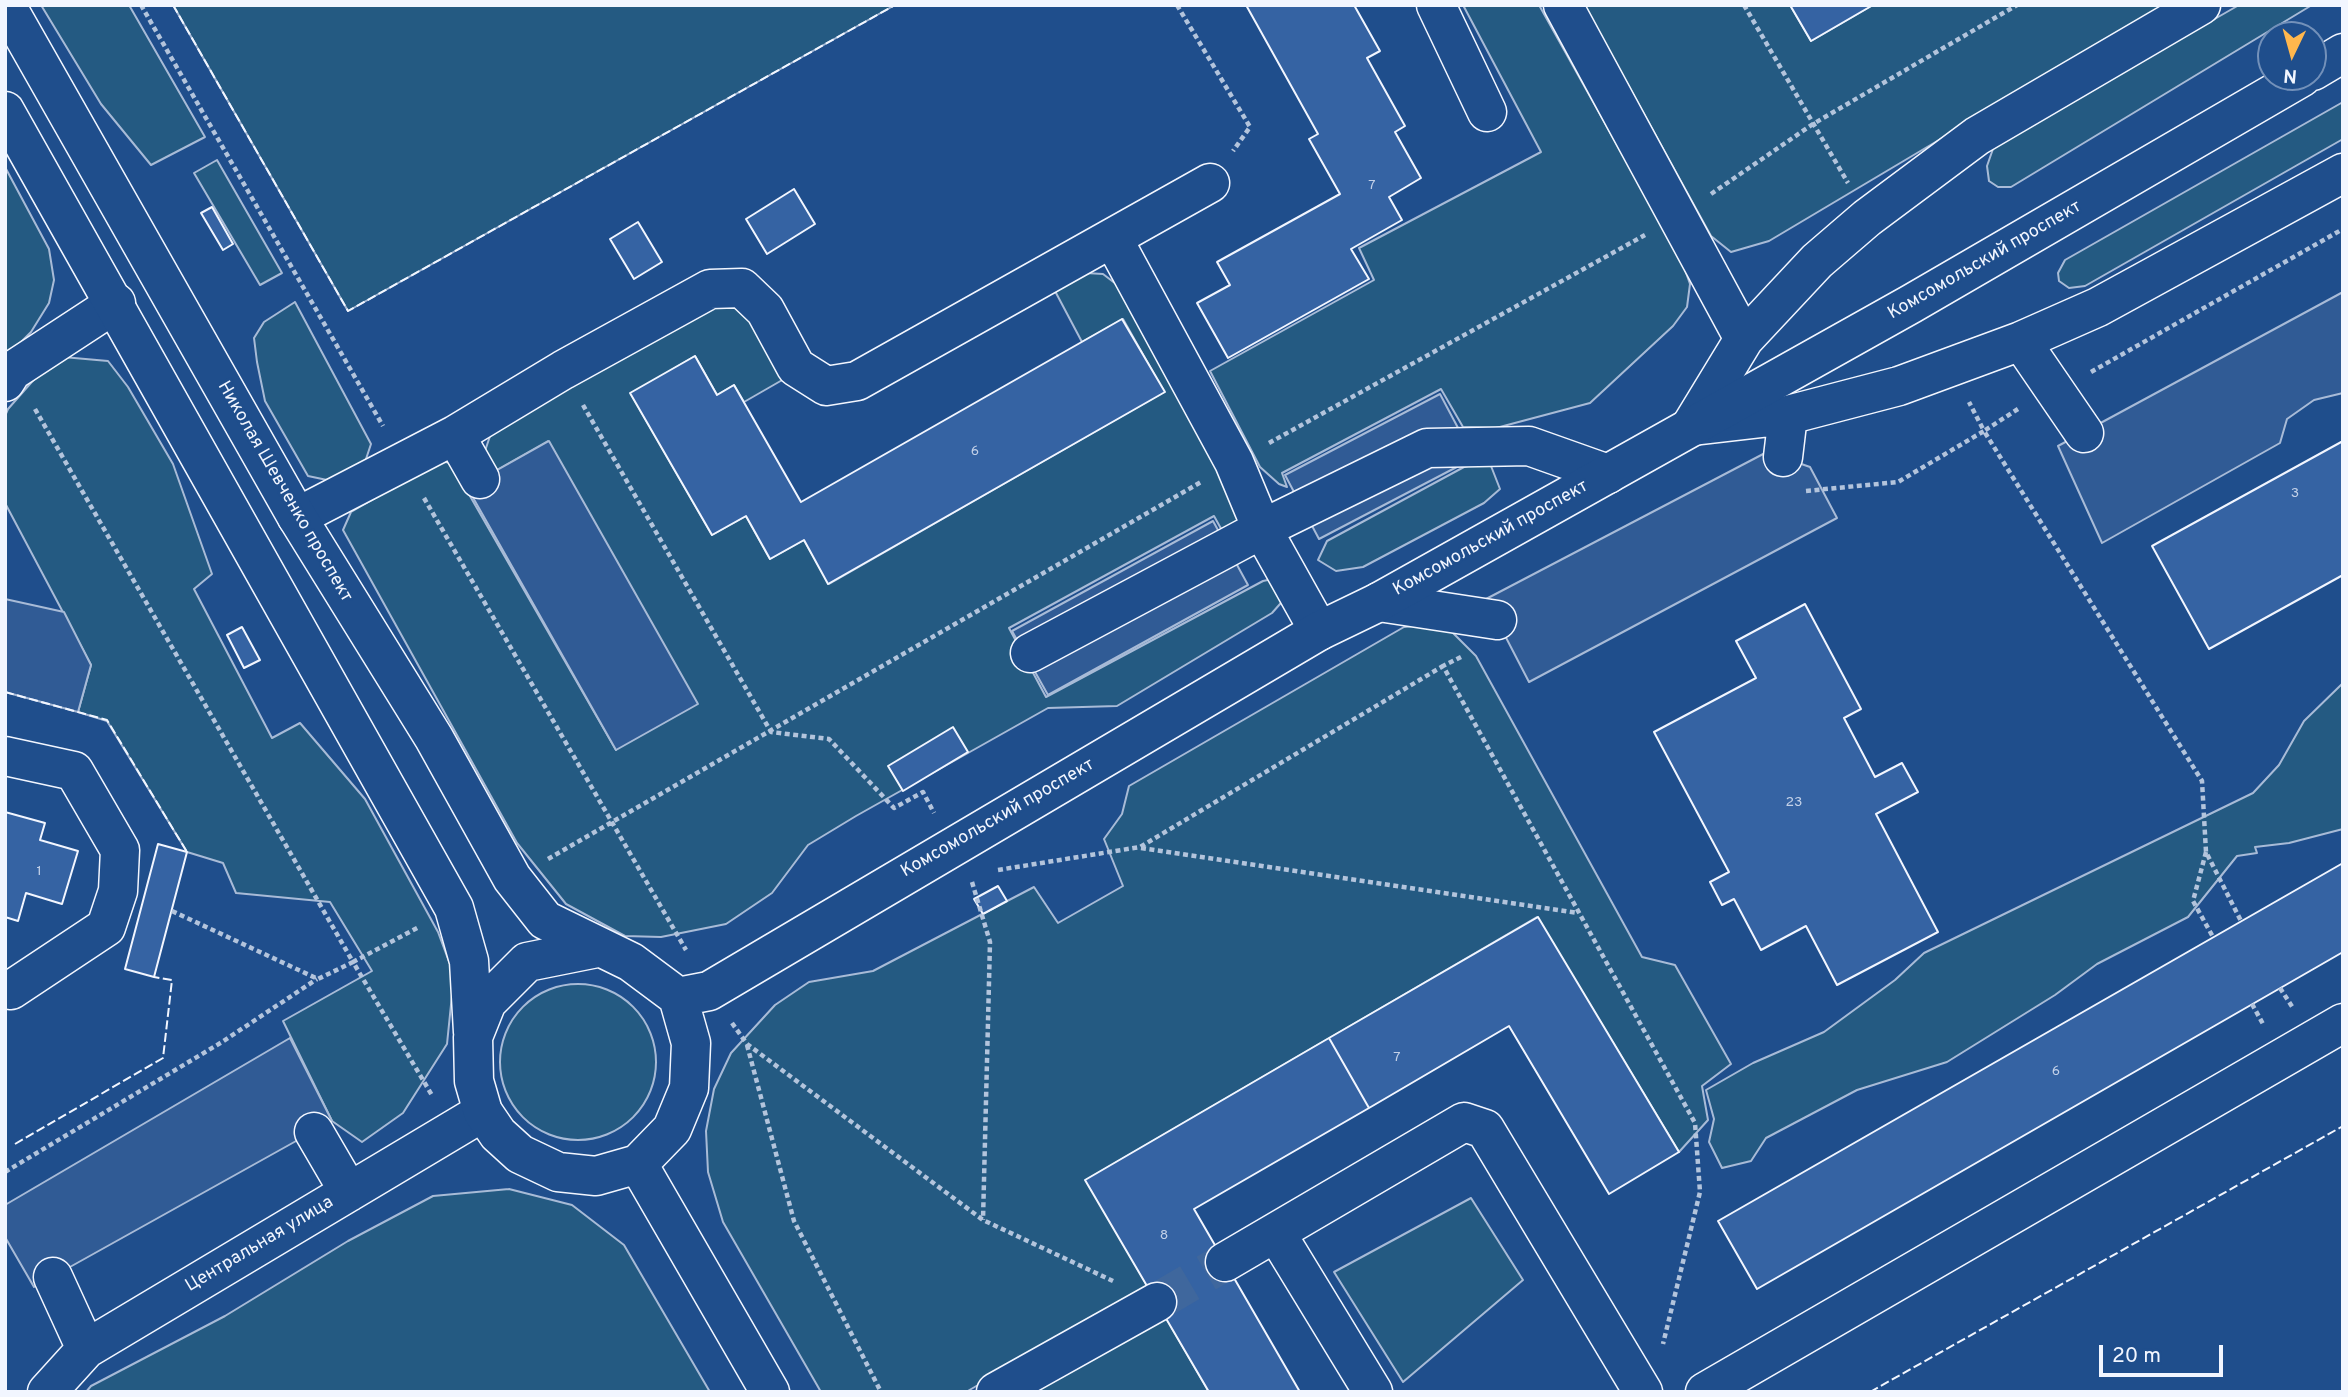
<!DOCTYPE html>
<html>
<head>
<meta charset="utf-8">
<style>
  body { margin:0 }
  #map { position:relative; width:2348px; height:1397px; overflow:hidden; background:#1f4e8c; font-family:Overpass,sans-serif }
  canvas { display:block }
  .frame { position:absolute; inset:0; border:7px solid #f2f6ff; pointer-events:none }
  .north { position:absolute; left:2257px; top:21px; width:70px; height:70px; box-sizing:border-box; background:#1f4e8c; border:2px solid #7391ba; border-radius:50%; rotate:185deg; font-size:19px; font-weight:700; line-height:28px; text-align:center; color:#f2f6ff }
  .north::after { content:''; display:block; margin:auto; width:24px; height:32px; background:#ffb74d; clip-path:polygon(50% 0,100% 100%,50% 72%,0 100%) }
  .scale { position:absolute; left:2099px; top:1345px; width:124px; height:32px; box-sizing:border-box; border:4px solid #f2f6ff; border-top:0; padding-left:9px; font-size:21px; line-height:24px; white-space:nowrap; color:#f2f6ff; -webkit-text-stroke:5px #1f4e8c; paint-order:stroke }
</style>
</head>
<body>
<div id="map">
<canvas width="2348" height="1397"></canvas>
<div class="frame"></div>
<div class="north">N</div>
<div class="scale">20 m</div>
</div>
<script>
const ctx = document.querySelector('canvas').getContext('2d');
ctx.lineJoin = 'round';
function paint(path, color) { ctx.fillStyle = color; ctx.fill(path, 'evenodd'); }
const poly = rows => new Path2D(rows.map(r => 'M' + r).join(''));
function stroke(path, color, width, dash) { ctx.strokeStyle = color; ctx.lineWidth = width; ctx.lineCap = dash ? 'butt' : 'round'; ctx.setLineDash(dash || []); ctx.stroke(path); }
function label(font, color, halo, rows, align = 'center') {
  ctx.font = font + ' Overpass,sans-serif'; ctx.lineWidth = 5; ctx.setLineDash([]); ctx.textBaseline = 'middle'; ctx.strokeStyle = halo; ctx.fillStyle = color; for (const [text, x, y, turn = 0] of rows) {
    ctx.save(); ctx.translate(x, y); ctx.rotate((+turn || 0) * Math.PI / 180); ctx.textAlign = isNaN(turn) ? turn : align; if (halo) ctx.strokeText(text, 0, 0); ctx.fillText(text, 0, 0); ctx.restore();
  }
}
const green = poly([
  [41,5,129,5,205,137,151,165,101,104,41,5],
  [173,5,895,5,348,311,173,5],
  [1463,5,1539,5,1682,261,1690,284,1687,307,1673,326,1590,403,1496,428,1463,427,1441,389,1282,473,1287,487,1279,484,1260,467,1210,371,1374,280,1359,248,1541,152,1463,5],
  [1584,5,1790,5,1811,41,1873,5,2166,5,1769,241,1731,252,1711,236,1584,5],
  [2239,5,2312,5,2011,187,1998,187,1989,181,1987,166,1994,146,2239,5],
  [2343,102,2343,139,2085,286,2069,288,2059,281,2058,273,2065,260,2343,102],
  [217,160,282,273,260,285,194,173,217,160],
  [5,167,49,249,54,280,49,303,31,332,5,358,5,167],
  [1086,273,1103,274,1116,284,1246,522,1234,552,1214,516,1009,628,1046,697,1263,581,1282,577,1288,595,1272,613,1117,706,1048,708,856,816,808,845,772,893,726,924,661,937,625,936,566,904,517,843,343,530,351,512,439,461,451,463,616,750,548,441,495,471,485,451,491,433,706,307,739,307,751,317,784,379,744,402,734,385,717,395,695,356,631,394,712,535,746,516,770,559,804,540,829,584,1164,392,1123,319,1082,342,1055,291,1086,273],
  [295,302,371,444,365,462,327,480,308,476,265,401,257,362,254,338,264,322,295,302],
  [63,357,108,361,128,387,173,464,212,574,194,589,272,738,300,723,365,799,438,932,454,975,447,1044,403,1113,362,1142,332,1121,283,1021,372,971,330,902,236,893,223,863,187,852,107,721,78,712,91,665,5,503,5,416,8,409,37,376,63,357],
  [1480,463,1491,466,1500,489,1484,503,1363,567,1336,571,1318,560,1327,541,1464,467,1480,463],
  [1434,624,1451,631,1476,656,1642,957,1675,965,1731,1064,1702,1086,1708,1120,1679,1152,1537,917,1086,1180,1148,1287,966,1392,821,1392,723,1222,708,1172,706,1131,714,1089,731,1053,775,1005,809,982,873,971,1034,887,1058,923,1123,886,1104,839,1122,814,1129,786,1404,627,1434,624],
  [2343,683,2343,829,2289,843,2255,847,2257,853,2237,856,2188,917,2097,964,2055,995,1947,1062,1857,1090,1766,1138,1751,1161,1722,1168,1709,1142,1714,1119,1706,1090,1753,1063,1824,1032,1895,980,1924,953,2253,793,2279,765,2304,721,2343,683],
  '500 1062a78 78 0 1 1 156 0a78 78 0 1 1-156 0Z',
  [509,1189,572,1205,624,1245,710,1392,86,1392,91,1386,225,1316,348,1241,433,1196,509,1189],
  [1471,1198,1523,1280,1403,1382,1334,1272,1471,1198],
  [1165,1316,1209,1392,1032,1392,1165,1316]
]);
paint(green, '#245a82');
stroke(green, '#a8bbd7', 2);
const parking = poly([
  [2343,292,2343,393,2314,400,2287,419,2280,443,2102,543,2058,446,2343,292],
  [1440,394,1474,458,1319,539,1285,475,1440,394],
  [549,441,698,704,616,750,467,487,549,441],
  [1767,452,1810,467,1837,518,1529,682,1486,599,1767,452],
  [1213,521,1248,585,1048,695,1012,631,1213,521],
  [5,599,64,612,91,665,78,712,5,692,5,599],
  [290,1038,332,1121,34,1287,5,1237,5,1205,290,1038]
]);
paint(parking, '#305b95');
stroke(parking, '#a8bbd7', 2);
const building = poly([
  [1246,5,1354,5,1380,51,1367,58,1405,126,1395,132,1421,178,1389,197,1402,220,1351,249,1369,279,1228,358,1197,303,1230,285,1217,262,1340,194,1309,139,1318,134,1246,5],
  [1790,5,1873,5,1811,41,1790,5],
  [794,189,815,224,767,254,746,219,794,189],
  [212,207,233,244,223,250,201,213,212,207],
  [638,222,662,262,634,279,610,239,638,222],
  [1122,319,1165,392,828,584,804,540,770,559,746,516,712,535,630,393,695,356,717,395,734,385,801,502,1122,319],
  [2343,441,2343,575,2209,649,2152,546,2343,441],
  [1805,604,1861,709,1844,718,1875,777,1902,763,1918,792,1876,814,1938,932,1837,985,1806,926,1761,950,1734,899,1722,905,1710,882,1729,872,1654,732,1756,678,1736,641,1805,604],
  [242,627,260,660,244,668,227,635,242,627],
  [953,727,968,752,903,791,888,766,953,727],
  [5,812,45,823,40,840,78,851,62,904,26,893,18,921,5,917,5,812],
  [158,844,187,852,154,977,125,969,158,844],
  [2343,863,2343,952,1757,1289,1718,1221,2343,863],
  [998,886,1007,901,983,914,974,899,998,886],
  [1538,917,1679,1152,1609,1194,1509,1026,1369,1108,1329,1038,1538,917],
  [1329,1038,1369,1108,1194,1209,1300,1392,1209,1392,1085,1180,1329,1038]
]);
paint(building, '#3563a3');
stroke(building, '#f2f6ff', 2);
stroke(poly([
  [1157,1302,1225,1262]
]), '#3f679d', 38, [38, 19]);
const minor = poly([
  [1436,5,1487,112],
  [1563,5,1744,339],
  [1113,239,1234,462,1262,529,1319,631],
  [2021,341,2084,433],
  [5,382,12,371,116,303],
  [1691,426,1744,339,1817,261,1867,218,1977,136,2201,5],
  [1693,426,1788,415,1899,386,2021,341,2098,307,2343,173],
  [455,435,480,479],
  [1783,457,1788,415],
  [297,517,455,435,563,370,710,289,742,288,765,310,796,367,826,386,857,381,1210,183],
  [1379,602,1497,620],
  [1030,653,1262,529,1427,448,1529,446,1608,474],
  [5,756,74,771,120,850,118,891,106,927,11,990,5,989],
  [314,1132,349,1192],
  [1276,1233,1373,1392],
  [1225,1262,1464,1122,1485,1129,1643,1392],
  [53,1277,86,1349],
  [47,1392,86,1349,483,1112],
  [996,1392,1157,1302],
  [1705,1392,2343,1023]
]);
const major = poly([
  [6,5,297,517,434,738,512,878,545,920,631,962,678,997,691,1043,689,1088,672,1129,638,1164,596,1176,558,1172,520,1154,498,1134,483,1112,474,1081,473,1037,487,1002,527,962,597,948],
  [2313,71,2343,53],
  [5,111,454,908,469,961,473,1032],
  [678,997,709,991,1319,631,1379,602,1911,304,2302,77],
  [638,1164,770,1392]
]);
stroke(minor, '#f2f6ff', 41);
stroke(major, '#f2f6ff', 41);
stroke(poly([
  [141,5,383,426],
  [1177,5,1250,127,1233,151],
  [1744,5,1848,183],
  [1711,194,1813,124,2017,5],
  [2091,372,2343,229],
  [583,405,771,732,829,739,894,808,923,792,934,813],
  [35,409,353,962,419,927],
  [2018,409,1984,431,2202,781,2206,852,2241,921],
  [1269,443,1645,235],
  [1806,491,1898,482,1984,431,1969,402],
  [424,498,686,950],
  [1461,657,1443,666,1695,1123,1700,1192,1663,1344],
  [1141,848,1578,913],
  [2206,852,2193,901,2213,937],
  [548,859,1201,482],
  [998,870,1140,847,1443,666],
  [972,882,990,942,983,1220],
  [172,911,318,979,353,962,433,1097],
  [2280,988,2293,1008],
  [2252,1004,2263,1024],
  [732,1023,747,1044,983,1220,1113,1281],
  [747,1045,794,1221,881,1392],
  [5,1172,222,1042,317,979]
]), '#b3c4dc', 4.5, [5, 3.5]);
stroke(minor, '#1f4e8c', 38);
stroke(major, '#1f4e8c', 38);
stroke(poly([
  [173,5,348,311,895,5],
  [5,692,107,720,187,852],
  [15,1144,163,1058,172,980,154,977],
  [1870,1392,2343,1126]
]), '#f2f6ff', 2, [9, 3.5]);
label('14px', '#c3d1e8', null, [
  ["7",1372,186],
  ["6",975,452],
  ["3",2295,494],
  ["23",1794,803],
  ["1",39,872],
  ["7",1397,1058],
  ["6",2056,1072],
  ["8",1164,1236]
]);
label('18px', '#f2f6ff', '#1f4e8c', [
  ["Комсомольский проспект",1985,261,-30],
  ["Николая Шевченко проспект",284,492,60],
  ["Комсомольский проспект",1491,539,-29],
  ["Комсомольский проспект",998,819,-30],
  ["Центральная улица",260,1245,-31]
]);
</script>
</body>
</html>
